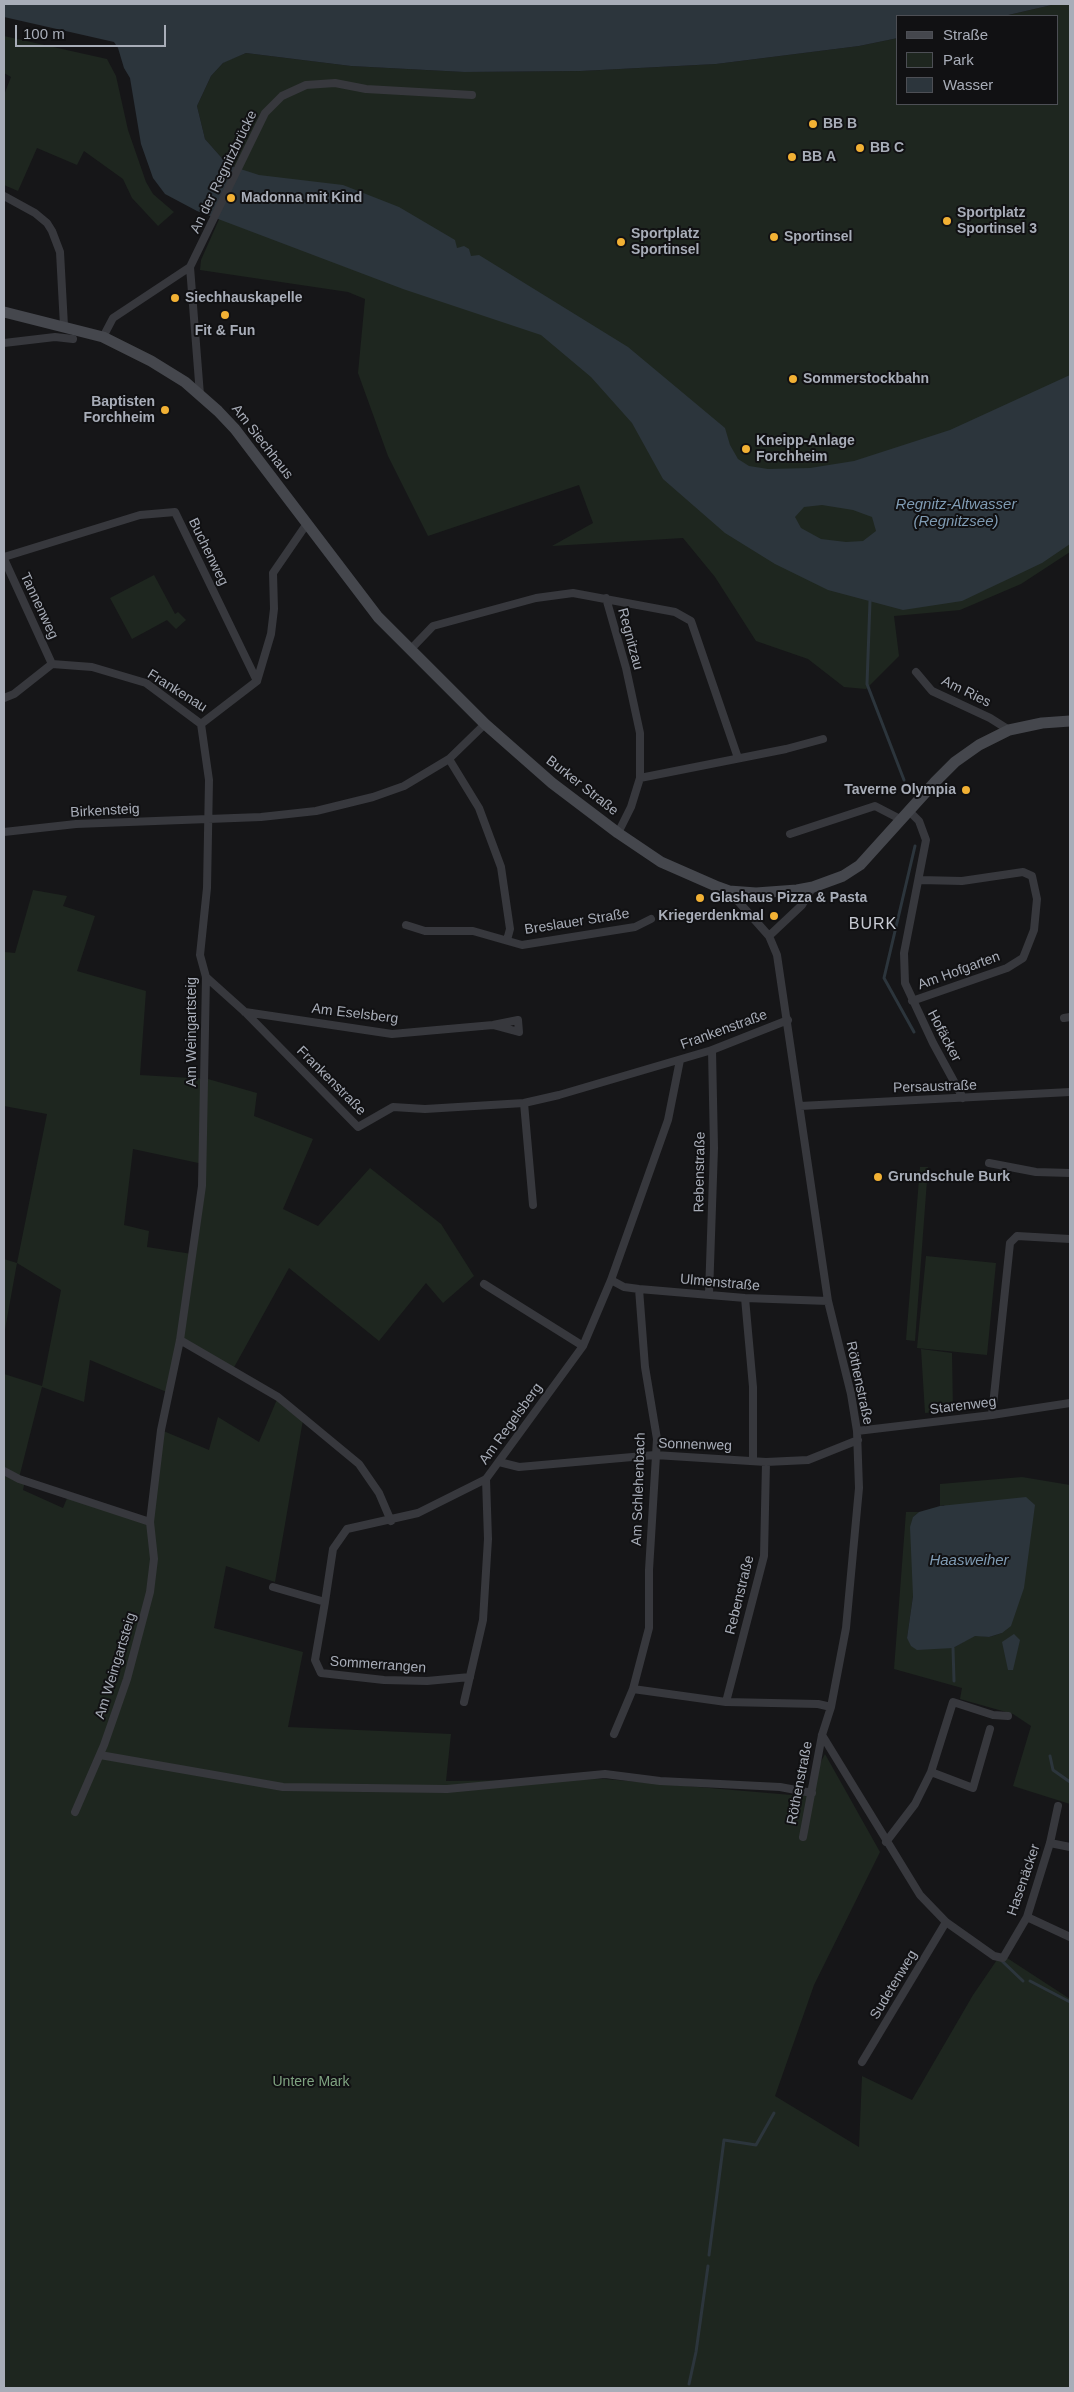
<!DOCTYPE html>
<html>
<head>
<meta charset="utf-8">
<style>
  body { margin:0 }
  #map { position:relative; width:1074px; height:2392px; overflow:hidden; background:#161618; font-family:Arial,sans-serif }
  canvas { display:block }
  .frame { position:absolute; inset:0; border:5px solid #a8adb8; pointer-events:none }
  .legend { position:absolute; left:896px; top:15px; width:162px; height:90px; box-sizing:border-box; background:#111113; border:1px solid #4d4f55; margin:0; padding:6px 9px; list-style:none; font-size:15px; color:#a8adb8 }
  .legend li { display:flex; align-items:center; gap:10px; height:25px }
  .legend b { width:25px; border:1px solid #4d4f55 }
  .scale { position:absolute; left:15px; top:25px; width:151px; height:22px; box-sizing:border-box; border:2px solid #a8adb8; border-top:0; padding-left:6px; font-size:15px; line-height:18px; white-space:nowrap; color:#a8adb8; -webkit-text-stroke:4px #111113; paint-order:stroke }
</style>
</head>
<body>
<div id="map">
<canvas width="1074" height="2392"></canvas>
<div class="frame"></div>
<ul class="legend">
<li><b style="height:6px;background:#45474d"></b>Straße</li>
<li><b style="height:14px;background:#1e261f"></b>Park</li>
<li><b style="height:14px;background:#2c353c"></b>Wasser</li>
</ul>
<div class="scale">100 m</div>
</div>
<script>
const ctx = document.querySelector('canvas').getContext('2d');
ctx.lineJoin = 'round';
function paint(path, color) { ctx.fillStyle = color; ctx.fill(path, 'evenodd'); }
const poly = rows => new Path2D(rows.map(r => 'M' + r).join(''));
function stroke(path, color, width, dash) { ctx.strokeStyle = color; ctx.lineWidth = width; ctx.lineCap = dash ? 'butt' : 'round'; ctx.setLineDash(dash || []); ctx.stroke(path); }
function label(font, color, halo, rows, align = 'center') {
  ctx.font = font + ' Arial,sans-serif'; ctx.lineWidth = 4; ctx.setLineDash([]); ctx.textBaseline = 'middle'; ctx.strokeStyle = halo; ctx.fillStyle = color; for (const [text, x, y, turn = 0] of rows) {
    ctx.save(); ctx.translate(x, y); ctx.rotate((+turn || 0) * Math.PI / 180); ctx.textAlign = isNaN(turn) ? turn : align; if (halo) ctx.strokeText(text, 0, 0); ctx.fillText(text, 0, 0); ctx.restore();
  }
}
paint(poly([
  [1056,4,1070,4,1070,552,1021,584,960,610,894,616,899,656,866,689,844,687,808,659,756,641,715,577,683,538,552,546,593,523,579,485,428,536,388,456,358,373,365,299,348,292,200,270,201,260,241,170,228,165,205,139,197,106,211,76,224,62,246,53,351,66,464,72,581,71,716,64,859,46,898,38,898,104,1058,104,1058,16,1004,16],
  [4,36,107,59,116,76,128,130,146,182,153,194,174,212,158,226,132,198,123,179,84,151,77,165,37,148,18,191,4,185,4,95,11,77,4,73],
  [154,575,175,614,178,612,186,620,176,629,167,620,132,639,110,598],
  [33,890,67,896,63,906,95,916,77,971,146,991,140,1075,208,1079,257,1093,254,1116,313,1139,283,1209,318,1226,370,1168,441,1224,474,1276,443,1303,426,1283,379,1341,289,1268,232,1371,180,1341,169,1393,90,1360,84,1402,42,1387,19,1478,25,1481,23,1490,63,1508,68,1496,150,1522,161,1430,209,1450,218,1417,259,1442,278,1397,303,1420,275,1582,226,1566,214,1628,303,1652,288,1727,451,1734,446,1781,605,1779,803,1796,825,1754,880,1852,814,1985,775,2096,859,2147,862,2076,912,2100,973,1995,1001,1954,1070,1999,1070,2388,4,2388,4,1374,42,1386,61,1290,17,1263,4,1335,4,1259,17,1263,47,1114,4,1106,4,952,15,953],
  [133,1149,203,1164,192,1254,147,1247,149,1231,124,1225],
  [920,1167,928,1167,915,1341,906,1340],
  [926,1256,996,1263,987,1355,917,1348],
  [921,1349,952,1353,953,1411,925,1413],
  [1022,1477,1070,1485,1070,1804,1013,1786,1031,1726,1013,1714,960,1699,962,1688,894,1669,906,1512,919,1512,913,1517,913,1596,907,1638,953,1648,975,1635,989,1637,1002,1633,944,1505,940,1506,940,1484]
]), '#1e261f');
paint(poly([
  [4,4,1056,4,1004,16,898,16,898,38,859,46,716,64,581,71,464,72,351,66,246,53,223,63,211,76,197,106,205,139,228,165,259,175,343,185,399,207,455,240,457,248,464,246,469,249,471,256,479,255,628,347,725,428,730,445,738,459,749,466,768,469,810,468,854,461,950,430,1070,375,1070,544,1042,563,962,601,903,610,828,590,775,564,725,533,663,479,632,423,591,377,541,335,403,289,197,211,165,194,153,178,141,144,130,78,124,68,118,48,114,42,4,17],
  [822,505,853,510,872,517,876,531,863,541,846,542,821,539,801,528,795,517,804,507],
  [1026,1497,1035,1505,1024,1588,1011,1626,1002,1633,989,1637,975,1636,953,1648,917,1650,911,1646,907,1638,913,1596,910,1527,913,1517,919,1512,940,1506],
  [1014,1634,1020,1640,1013,1670,1008,1670,1002,1642]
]), '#2c353c');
stroke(poly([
  [870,601,867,684,904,780],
  [914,1032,884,978,915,846],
  [953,1648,954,1681],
  [1050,1756,1053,1770,1070,1782],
  [1002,1961,1023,1981],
  [1030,1981,1070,2002],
  [709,2255,724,2140,756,2145,774,2113],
  [689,2384,696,2352,708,2266]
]), '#2c353c', 3);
stroke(poly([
  [4,196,35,213,47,223,52,231,60,252,64,326],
  [103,337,113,318,190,267],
  [4,343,55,337,73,339],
  [200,395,190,267,265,113,282,96,306,85,335,83,366,89,472,95],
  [4,557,140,515,175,512,257,681],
  [4,559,52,664],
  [606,598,626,668,640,733,640,778,631,807,618,833],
  [410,650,433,626,536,598,573,593,675,612,691,621,738,758],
  [916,672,932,691,990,718,1009,730],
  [4,698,14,694,52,664,92,667,146,683,201,724,257,681,271,634,274,609,273,573,306,525],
  [449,759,479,808,501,867,510,929,507,940],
  [640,778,786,749,823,739],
  [910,812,919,821,926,840,904,953,905,983,933,1043,963,1098],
  [4,832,76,824,261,817,316,811,373,797,404,786,449,759,485,724],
  [790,834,875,806,902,820],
  [729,891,769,936,777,955,828,1301,851,1394,857,1431,859,1488,846,1628,831,1707,822,1735,803,1837],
  [406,925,425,931,473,931,522,945,635,927,651,919],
  [769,936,802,905,813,887],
  [206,977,245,1012,358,1127,393,1107,425,1109,524,1103,559,1095,712,1050,788,1020],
  [912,1001,1007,968,1023,958,1034,930,1037,899,1032,876,1023,872,962,881,920,880],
  [245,1012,392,1034,493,1025,518,1020,519,1032,493,1025],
  [1064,1018,1070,1017],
  [524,1103,533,1205],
  [800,1106,1070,1092],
  [989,1163,1036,1172,1070,1173],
  [611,1280,624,1287,639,1289,745,1298,828,1301],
  [484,1284,583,1346],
  [709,1294,714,1148,712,1050],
  [745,1298,753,1387,753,1460],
  [180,1340,278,1397,359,1464,379,1493,391,1521],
  [992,1415,1010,1243,1017,1236,1070,1239],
  [857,1431,992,1415,1070,1403],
  [499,1462,519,1467,655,1455,766,1462,808,1460,858,1440],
  [4,1471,19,1479,150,1522],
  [273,1587,325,1602,315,1660,321,1673,384,1680,427,1681,470,1677],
  [325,1602,333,1549,347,1529,418,1513,486,1479,583,1346,611,1280,668,1120,680,1060],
  [633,1689,726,1702,818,1704,831,1707],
  [464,1702,483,1620,488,1539,486,1479],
  [726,1702,764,1556,766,1462],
  [990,1729,973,1788,931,1772,953,1702,993,1715,1008,1716],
  [614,1734,633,1689,649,1628,649,1570,657,1439,645,1367,639,1289],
  [822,1735,920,1895,946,1922,994,1956,1003,1958,1027,1917,1050,1843,1058,1806],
  [100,1755,283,1787,447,1789,605,1774,660,1781,780,1787,812,1793],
  [75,1812,104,1745,127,1679,150,1592,154,1559,150,1522,161,1430,180,1340,202,1186,206,977,200,955,207,888,209,780,201,724],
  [886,1842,915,1804,931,1772],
  [1050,1843,1070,1847],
  [1027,1917,1070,1937],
  [862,2062,946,1922]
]), '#37383d', 8);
stroke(poly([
  [4,312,103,337,151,361,185,382,218,411,235,429,378,617,485,724,552,783,618,833,661,862,718,887,729,891,756,893,797,890,813,887,843,876,860,865,935,782,955,762,979,745,1009,730,1042,723,1070,721]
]), '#45474d', 11);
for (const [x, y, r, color] of [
  [813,124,5,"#f2b134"],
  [860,148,5,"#f2b134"],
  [792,157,5,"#f2b134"],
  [231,198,5,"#f2b134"],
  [947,221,5,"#f2b134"],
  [774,237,5,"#f2b134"],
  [621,242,5,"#f2b134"],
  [175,298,5,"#f2b134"],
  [225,315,5,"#f2b134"],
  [793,379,5,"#f2b134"],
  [165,410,5,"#f2b134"],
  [746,449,5,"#f2b134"],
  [966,790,5,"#f2b134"],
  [700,898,5,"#f2b134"],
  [774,916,5,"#f2b134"],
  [878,1177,5,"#f2b134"]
]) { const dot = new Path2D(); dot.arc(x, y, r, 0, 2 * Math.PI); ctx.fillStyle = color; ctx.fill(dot); stroke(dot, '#111113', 2); }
label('bold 14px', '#a8adb8', '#111113', [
  ["BB B",823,124],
  ["BB C",870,148],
  ["BB A",802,157],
  ["Madonna mit Kind",241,198],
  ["Sportplatz",957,213],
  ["Sportinsel 3",957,229],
  ["Sportplatz",631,234],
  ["Sportinsel",631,250],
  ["Sportinsel",784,237],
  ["Siechhauskapelle",185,298],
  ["Fit & Fun",225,331,"center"],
  ["Sommerstockbahn",803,379],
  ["Baptisten",155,402,"right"],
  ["Forchheim",155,418,"right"],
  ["Kneipp-Anlage",756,441],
  ["Forchheim",756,457],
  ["Taverne Olympia",956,790,"right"],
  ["Glashaus Pizza & Pasta",710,898],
  ["Kriegerdenkmal",764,916,"right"],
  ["Grundschule Burk",888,1177]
], 'left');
label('14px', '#a8adb8', '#111113', [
  ["An der Regnitzbrücke",224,172,-64],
  ["Am Siechhaus",262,442,52],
  ["Buchenweg",208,552,64],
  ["Tannenweg",39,606,65],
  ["Regnitzau",630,639,75],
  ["Frankenau",177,691,32],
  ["Am Ries",966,692,26],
  ["Burker Straße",582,786,38],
  ["Birkensteig",105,811,-3],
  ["Breslauer Straße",577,922,-9],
  ["Am Hofgarten",959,971,-20],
  ["Am Eselsberg",355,1014,7],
  ["Frankenstraße",724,1030,-20],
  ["Am Weingartsteig",192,1032,-90],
  ["Hofäcker",944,1036,62],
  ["Frankenstraße",331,1081,45],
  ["Persaustraße",935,1087,-2],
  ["Rebenstraße",700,1172,-89],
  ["Ulmenstraße",720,1283,5],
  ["Röthenstraße",859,1383,78],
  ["Starenweg",963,1406,-7],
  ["Am Regelsberg",511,1424,-54],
  ["Sonnenweg",695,1445,2],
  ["Am Schlehenbach",639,1489,-88],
  ["Rebenstraße",740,1595,-76],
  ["Sommerrangen",378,1665,4],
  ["Am Weingartsteig",116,1666,-73],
  ["Röthenstraße",800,1783,-79],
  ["Hasenäcker",1024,1880,-71],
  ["Sudetenweg",894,1985,-59]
]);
label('14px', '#7fa381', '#111113', [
  ["Untere Mark",311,2082]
]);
label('italic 15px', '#7f9bb3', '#111113', [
  ["Regnitz-Altwasser",956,505],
  ["(Regnitzsee)",956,522],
  ["Haasweiher",969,1561]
]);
ctx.letterSpacing = '1px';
label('16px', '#c9ccd4', '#111113', [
  ["BURK",873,925]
]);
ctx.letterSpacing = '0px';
</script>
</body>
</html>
